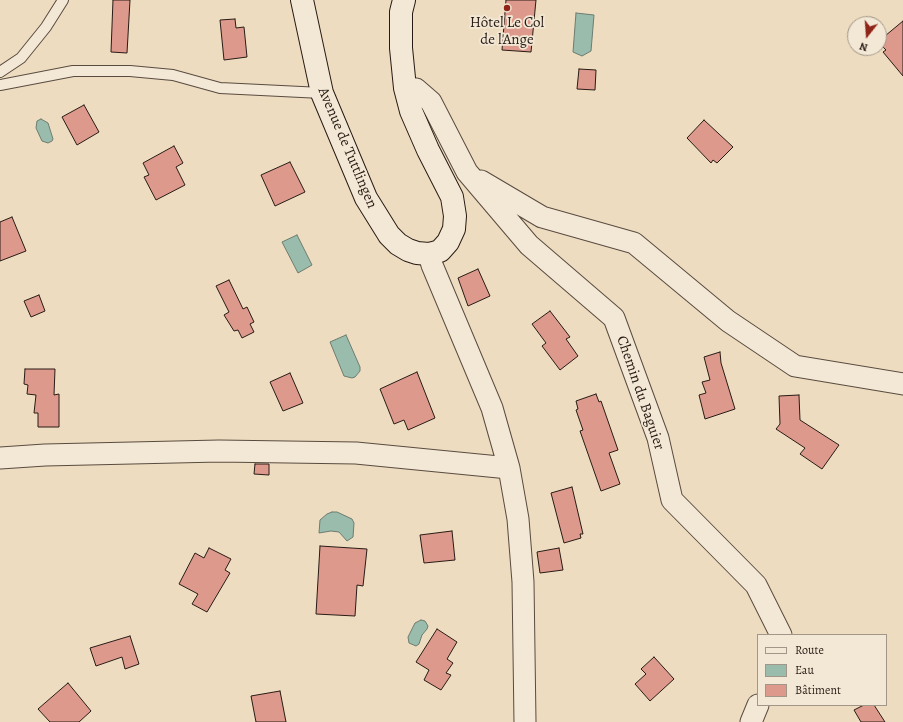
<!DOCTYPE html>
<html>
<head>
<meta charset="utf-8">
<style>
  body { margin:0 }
  #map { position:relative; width:903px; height:722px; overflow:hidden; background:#eddcbf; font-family:Alegreya,serif }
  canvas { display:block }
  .legend { position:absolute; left:757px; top:634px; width:130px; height:72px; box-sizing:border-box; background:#f3e8d5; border:1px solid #a29688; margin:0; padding:5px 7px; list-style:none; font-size:12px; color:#281b15 }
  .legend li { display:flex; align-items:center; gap:8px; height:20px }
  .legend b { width:20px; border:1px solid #a29688 }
  .north { position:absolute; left:847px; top:16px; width:40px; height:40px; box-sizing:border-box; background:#f3e8d5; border:1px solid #a29688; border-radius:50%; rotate:197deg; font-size:11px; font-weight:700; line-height:16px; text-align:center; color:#281b15 }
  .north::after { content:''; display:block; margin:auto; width:14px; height:18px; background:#8f2418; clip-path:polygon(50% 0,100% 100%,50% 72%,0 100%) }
</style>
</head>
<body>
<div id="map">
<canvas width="903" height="722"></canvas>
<ul class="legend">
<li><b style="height:5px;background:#f3e8d5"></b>Route</li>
<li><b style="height:11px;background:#9abcac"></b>Eau</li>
<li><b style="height:11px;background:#de998d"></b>Bâtiment</li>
</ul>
<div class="north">N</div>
</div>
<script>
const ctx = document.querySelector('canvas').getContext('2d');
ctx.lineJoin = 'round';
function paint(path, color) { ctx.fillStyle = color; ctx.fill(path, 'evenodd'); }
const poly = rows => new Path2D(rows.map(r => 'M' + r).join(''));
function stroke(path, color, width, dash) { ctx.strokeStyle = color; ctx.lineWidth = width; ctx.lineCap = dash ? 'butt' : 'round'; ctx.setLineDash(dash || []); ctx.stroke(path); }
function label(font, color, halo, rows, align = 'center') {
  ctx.font = font + ' Alegreya,serif'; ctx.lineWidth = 3.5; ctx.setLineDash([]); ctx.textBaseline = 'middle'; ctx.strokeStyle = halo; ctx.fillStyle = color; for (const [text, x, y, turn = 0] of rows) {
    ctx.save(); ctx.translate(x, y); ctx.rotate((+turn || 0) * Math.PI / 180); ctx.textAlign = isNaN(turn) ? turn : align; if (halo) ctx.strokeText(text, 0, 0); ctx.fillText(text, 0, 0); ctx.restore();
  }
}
const water = poly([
  [576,13,594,15,591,51,582,56,573,52,576,13],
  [41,119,48,123,53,139,52,141,48,143,42,141,36,128,37,121,41,119],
  [297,235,312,265,298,273,282,242,297,235],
  [346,335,360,367,360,371,355,377,352,378,344,376,330,342,346,335],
  [332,512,337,512,352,519,354,523,353,537,347,541,339,532,331,531,319,533,320,520,327,514,332,512],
  [421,620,425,621,428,626,427,629,422,635,419,644,416,646,409,643,408,637,415,623,421,620]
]);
paint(water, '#9abcac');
stroke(water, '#6c7c70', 1);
const building = poly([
  [113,0,130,0,127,53,111,52,113,0],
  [506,0,536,0,531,52,502,50,506,0],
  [235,19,236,28,244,27,247,57,224,60,220,20,235,19],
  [903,21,903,76,883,52,886,50,879,43,879,41,903,21],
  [579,69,596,70,595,90,577,89,579,69],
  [84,105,99,132,77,145,62,117,84,105],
  [704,120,733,147,717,163,713,160,711,163,687,138,704,120],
  [174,146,183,163,176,167,185,185,156,200,144,177,149,175,143,163,174,146],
  [290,162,305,192,275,206,261,175,290,162],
  [12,217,26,251,0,261,0,222,12,217],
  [478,269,490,296,468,306,458,278,478,269],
  [229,280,243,309,247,307,254,322,250,324,254,332,242,338,238,330,234,331,224,315,229,312,216,286,229,280],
  [39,295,45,311,31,317,24,301,39,295],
  [550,311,570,337,566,339,578,356,560,370,542,346,546,343,532,324,550,311],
  [720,352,721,363,735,409,705,419,699,395,706,393,702,382,710,380,704,357,720,352],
  [25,369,55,369,54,395,59,394,59,427,38,427,38,413,34,413,36,395,27,394,28,385,24,384,25,369],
  [417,372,435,418,408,430,404,420,394,424,380,389,417,372],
  [290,373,303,403,283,411,270,382,290,373],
  [596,394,599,402,601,401,618,450,609,453,620,484,601,491,580,431,583,430,576,410,578,409,576,401,596,394],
  [799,395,800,420,839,445,822,469,800,454,805,448,776,429,780,424,779,396,799,395],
  [255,464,269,464,269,475,254,474,255,464],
  [572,487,583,534,580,534,581,538,564,543,551,493,572,487],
  [452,531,455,560,424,563,420,535,452,531],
  [320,546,367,549,363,586,357,585,355,616,316,614,320,546],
  [209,548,231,559,225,570,230,573,207,612,192,604,198,594,179,584,195,553,204,558,209,548],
  [559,548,563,570,540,573,537,552,559,548],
  [437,629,457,642,447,659,453,663,446,673,451,675,441,690,424,680,429,670,416,662,437,629],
  [130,636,139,664,125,669,122,657,96,666,90,648,130,636],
  [654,657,674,679,650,701,635,684,646,674,641,669,654,657],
  [68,683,91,711,79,722,50,722,38,709,68,683],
  [280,691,286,722,256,722,251,696,280,691],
  [864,705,874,705,885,722,861,722,854,710,864,705]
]);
paint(building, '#de998d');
stroke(building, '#281b15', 1);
const lane = poly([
  [0,72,21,58,46,27,63,0],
  [0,85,73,71,130,71,173,75,220,88,322,93]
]);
const street = poly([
  [405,88,416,89,431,102,467,172,529,245,614,318,658,438,672,500,756,585,781,635],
  [481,181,542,217,634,243,728,321,795,366,903,384],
  [429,254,432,265,492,408,509,468,518,519,523,582,525,722],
  [0,458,45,455,219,451,356,453,509,468],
  [751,722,758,705]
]);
const secondary = poly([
  [302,0,322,93,366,198,389,235,398,244,408,250,417,253,429,254,440,251,448,242,454,229,455,216,452,197,428,150,411,111,405,88,401,48,401,12,404,0]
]);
stroke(lane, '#594b40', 12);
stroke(street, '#594b40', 23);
stroke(secondary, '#281b15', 24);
stroke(lane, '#f3e8d5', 10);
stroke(street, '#f3e8d5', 21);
stroke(secondary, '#f3e8d5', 22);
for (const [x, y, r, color] of [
  [507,8,4,"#8f2418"]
]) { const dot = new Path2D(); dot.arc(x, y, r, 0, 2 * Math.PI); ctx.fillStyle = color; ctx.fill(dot); stroke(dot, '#f3e8d5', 1.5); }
label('15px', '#281b15', '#f3e8d5', [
  ["Hôtel Le Col",507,23],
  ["de l'Ange",507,40]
]);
label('15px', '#281b15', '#f3e8d5', [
  ["Avenue de Tuttlingen",347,148,67],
  ["Chemin du Baguier",640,393,71]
]);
</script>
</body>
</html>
